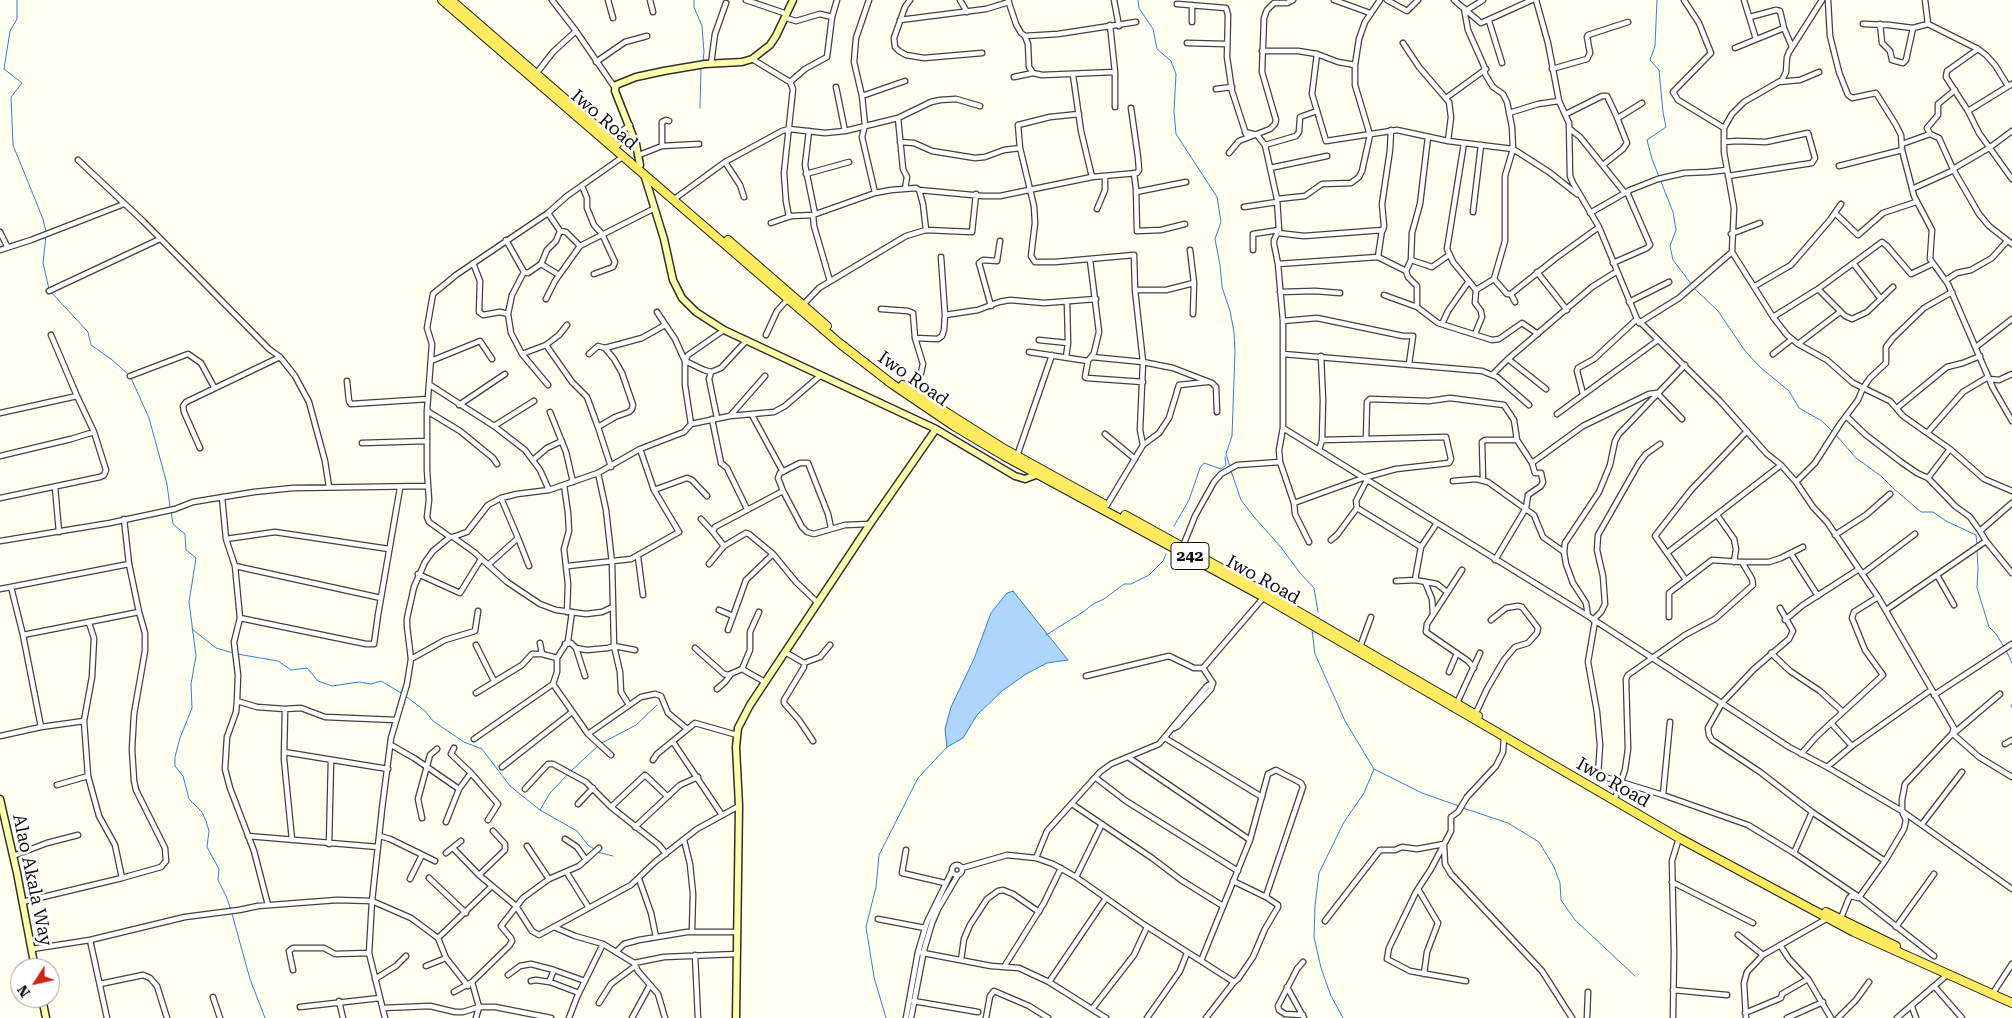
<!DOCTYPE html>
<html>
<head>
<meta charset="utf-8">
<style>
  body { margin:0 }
  #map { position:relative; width:2012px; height:1018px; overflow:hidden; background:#fffeef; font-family:"Roboto Serif",serif }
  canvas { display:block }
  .north { position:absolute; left:10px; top:958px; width:50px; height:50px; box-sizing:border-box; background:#fff; border:1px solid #9f9f9f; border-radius:50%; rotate:235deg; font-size:14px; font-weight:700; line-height:20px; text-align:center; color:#0e0e0e }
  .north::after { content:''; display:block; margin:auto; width:18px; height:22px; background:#ce2316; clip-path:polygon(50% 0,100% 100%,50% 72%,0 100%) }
</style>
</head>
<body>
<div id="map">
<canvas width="2012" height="1018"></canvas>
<div class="north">N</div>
</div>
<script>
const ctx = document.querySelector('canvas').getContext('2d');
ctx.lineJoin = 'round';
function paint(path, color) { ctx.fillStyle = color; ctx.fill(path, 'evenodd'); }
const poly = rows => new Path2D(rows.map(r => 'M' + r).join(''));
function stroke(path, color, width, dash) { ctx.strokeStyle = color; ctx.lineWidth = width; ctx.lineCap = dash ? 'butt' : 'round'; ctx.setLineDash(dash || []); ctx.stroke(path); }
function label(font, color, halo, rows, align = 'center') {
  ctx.font = font + ' "Roboto Serif",serif'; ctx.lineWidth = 5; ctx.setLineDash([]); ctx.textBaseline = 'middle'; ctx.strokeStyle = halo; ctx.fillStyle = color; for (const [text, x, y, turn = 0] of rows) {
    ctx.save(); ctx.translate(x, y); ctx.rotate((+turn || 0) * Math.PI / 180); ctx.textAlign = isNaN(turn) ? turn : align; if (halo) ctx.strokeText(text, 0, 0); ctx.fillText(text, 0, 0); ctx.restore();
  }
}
const water = poly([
  [1013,591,1068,660,1047,663,1026,674,1002,691,977,715,963,738,947,747,945,729,951,707,974,659,991,613,1007,593,1013,591]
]);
paint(water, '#aed6fd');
stroke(water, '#2d81dc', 1);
stroke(poly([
  [17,0,17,19,10,31,4,69,22,83,11,97,13,145,43,219,46,232],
  [694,0,694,7,702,26,704,52,703,61],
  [1138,0,1139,8,1153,29,1157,49,1171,61,1176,74,1174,111,1176,134,1217,197,1221,222,1215,239,1220,265,1222,287,1230,311,1234,332,1235,351,1232,436,1226,454,1230,467],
  [1657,0,1655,46,1650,60,1659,70,1663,112,1666,127,1647,140,1652,159,1673,212,1676,230,1670,246,1673,260,1692,285],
  [700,108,701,68],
  [46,236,43,263,49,289],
  [1694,288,1718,311,1745,351,1761,368,1789,391,1799,408,1822,421,1833,432],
  [51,292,88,332,91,345,111,359,129,375],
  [131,378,149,418,167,484,170,507],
  [1836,435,1856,458,1881,476,1893,488,1921,512,1933,512,1946,521,1976,535,1977,544],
  [1231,471,1241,500,1254,517,1280,546,1300,573,1314,588,1318,612],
  [171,511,173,524,185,534,186,550,196,558,189,602,196,656,191,684,192,708,180,738,175,757,175,766,183,776,189,799,202,812,206,821,209,831,207,847,219,869,218,880,226,896,231,910],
  [1174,526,1189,500,1200,468,1204,463,1221,469,1226,465,1225,457],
  [1977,548,1978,569,1977,588,1989,627,1996,634,2004,647],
  [192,629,216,648,233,653],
  [1312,630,1315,654,1345,721,1374,769,1364,793,1344,822,1319,873,1315,906,1314,937,1321,968,1331,996,1343,1018],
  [1046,635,1083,612,1093,604,1104,599,1124,584,1131,584,1149,575,1163,561,1166,554],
  [2006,650,2012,663],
  [237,654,278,661,291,670,307,668,318,681,332,686,359,682,371,684,381,681,403,694,425,711,433,721,464,742,482,749,510,786,540,810,577,831,588,845,594,849],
  [2011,707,2012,704],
  [602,743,636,725,657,705],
  [1374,769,1422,793,1459,806],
  [571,771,599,745],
  [1463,808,1508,823,1539,842,1554,867,1560,883,1561,900,1575,920,1635,976],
  [540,810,550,793,568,774],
  [597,852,613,856],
  [232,914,250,979,265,1018],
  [886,1018,874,977,866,927,876,887,879,855,918,778,948,746]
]), '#2d81dc', 1);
const street = poly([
  [552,0,576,31,615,88],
  [608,0,613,18],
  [650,0,653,12],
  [746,0,787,14],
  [869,0,856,38,854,62,862,96,865,125,862,137,875,193],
  [910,0,905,7,894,38,895,47,899,51,906,55,924,58,982,53],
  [960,0,967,12],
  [1008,0,1016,24,1021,33,1025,36,1028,44,1029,67,1033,73,1042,75,1115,72],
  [1114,0,1119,26],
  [1334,0,1370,13],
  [1387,0,1407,11,1418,0],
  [1454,0,1481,23,1532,0],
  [1536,0,1548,43,1559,101,1569,123,1570,176,1573,183,1599,227,1637,319,1719,400,1767,454,1781,465,1796,482,1813,507,1827,522,1878,597,1954,728,1952,734,1905,784,1902,800,1902,811,1906,820,1904,829,1885,861,1860,896,1858,898,1851,896,1849,898,1841,918],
  [1684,0,1699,23,1711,53,1673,92,1678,100,1724,128],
  [1744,0,1756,39],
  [1822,0,1789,52,1787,57,1786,72,1782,80,1744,102,1732,114,1724,128,1724,152,1734,208,1732,252,1773,317,1787,335,1798,344,1827,360,1853,383,1890,401,1903,416,1950,449,1984,479,2012,491],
  [1828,0,1830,36,1839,72,1848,95,1852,98,1876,93,1896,125,1901,135,1902,150,1914,196,1932,230,1930,259,1948,284,1993,388,2012,421],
  [1925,0,1928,24],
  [1177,4,1226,8,1228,15,1227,57,1232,91,1246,134],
  [1464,8,1468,30,1484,66,1485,74,1493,87,1503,94,1507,102,1512,127,1513,149,1505,176,1505,241,1494,279,1507,294,1511,294,1556,258,1599,227],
  [1467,10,1483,0],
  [1750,17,1776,10,1780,11,1784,28,1792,47],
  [786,18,796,21,820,14,832,17],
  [900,20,986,9,1009,2],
  [1489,21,1502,63],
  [1192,22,1192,5],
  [1863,24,1889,25,1913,28,1928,24,1978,49,1986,55,1995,65,2008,86],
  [1880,24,1882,43,1890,51,1892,60,1903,63,1906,60,1913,28],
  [1110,25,1115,72,1115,107],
  [1025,36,1058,34,1136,22],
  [1187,43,1226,44],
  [1403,43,1419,67,1449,102,1451,117,1448,141],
  [1735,48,1784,28],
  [1978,49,1947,71,1946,77,1968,111,1979,133,2012,179],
  [1262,51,1298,51,1317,54,1338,62,1355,65],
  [1317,54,1312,94,1326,141,1397,130,1448,141,1513,149,1549,172,1577,194],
  [752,59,790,82,793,89,784,173,786,201,789,217],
  [596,62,625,42,647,36],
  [711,64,715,34,726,3],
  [1552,69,1587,59,1590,53,1587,37,1588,35,1628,22],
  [536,74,553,52,576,31],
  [1073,75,1081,131,1092,177],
  [1014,77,1033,73],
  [790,82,805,69,827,57,832,17,837,0],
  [1779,82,1800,80,1819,72],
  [836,87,845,131],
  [1216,89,1232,87],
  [1955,90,1938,104,1938,115,1927,128,1930,134,1939,138,1953,169,1979,214,1989,226,2012,244],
  [862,96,905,81],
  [1446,98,1486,69],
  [1968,111,2012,84],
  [1509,113,1538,104,1559,101],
  [1079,114,1050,117,1018,125,1020,148,1034,206,1035,223,1031,256,1035,262,1055,262,1134,255,1135,290,1143,362,1140,430,1143,445],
  [1566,114,1602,96,1607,96,1616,115,1627,143,1623,149,1603,165],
  [898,118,903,169,907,177,905,189],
  [1618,118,1642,103],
  [1570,129,1580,137,1625,193],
  [809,131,805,165,815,214],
  [1245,132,1257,135,1265,145,1277,199,1279,230,1274,240,1274,244,1278,264,1283,321,1283,428,1279,450,1280,462,1294,503,1295,514,1309,542],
  [1428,137,1420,204,1412,233,1411,260,1406,271,1408,277,1417,286,1417,307,1438,323,1492,340,1499,339,1522,323,1538,334],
  [611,139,630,125],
  [900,142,914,143,932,151,975,158,985,157,1004,150,1020,148],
  [1724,142,1737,141,1766,142,1808,133,1815,158,1812,163,1728,176],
  [1464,143,1447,249,1453,262,1476,290],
  [1902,144,1930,134],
  [1265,145,1296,136,1299,132,1300,117,1317,111],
  [662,146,662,122,666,120,669,121],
  [1229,153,1239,141,1270,129,1275,124,1276,120,1262,72,1264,18,1267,10,1274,3,1287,3,1293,0],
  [639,155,662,146,699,144],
  [78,160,143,221,269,349,280,357,295,376,309,402,325,461,329,487],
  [725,162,740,185,744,197],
  [1839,166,1902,150],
  [1270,168,1327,156],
  [1953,169,1989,148,2012,131],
  [1134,173,1136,189,1137,231,1161,230,1185,224],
  [806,174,849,162],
  [582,186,587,198,587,208,594,225,602,234,615,262,613,267,594,274],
  [1912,189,1954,170],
  [919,190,923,204,926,230],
  [1136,192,1186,182],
  [677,197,725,162,782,131,789,129,825,133,845,131,898,118,931,102,940,100,956,99,980,106],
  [1277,199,1305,196,1322,184,1351,183,1359,177,1362,171,1370,135,1355,85,1355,65,1359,39,1365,22,1380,0],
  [1244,207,1277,202],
  [1097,209,1105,190,1105,176],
  [1473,212,1481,145],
  [548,213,560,231,566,232,580,246],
  [1590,213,1630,190,1658,179,1684,173,1708,172,1727,170],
  [1835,213,1858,235,1883,213,1916,202],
  [813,215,814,226,830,281],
  [771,223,791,216,813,215,875,193,891,190,916,188,919,190,983,196,1000,196,1092,177,1137,173,1139,170,1138,157,1131,108],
  [0,232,7,246],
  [1278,233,1304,236,1383,230,1384,226,1382,204,1390,150,1391,130],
  [1731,234,1760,223],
  [506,240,524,272,512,295,508,314,511,333,522,354,548,385],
  [0,250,31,240,124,204],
  [1190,250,1194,283],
  [1253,250,1253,234,1279,230],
  [1378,257,1406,271],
  [1090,260,1099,332,1094,353,1088,361,1085,377,1087,378,1143,382],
  [1411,260,1432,267,1449,255],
  [473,263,480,281,479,312,483,315,500,312,508,314],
  [1613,263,1647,248,1650,245,1627,192],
  [1853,263,1881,299],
  [1278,264,1378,257,1382,230],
  [524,272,528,273,541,264],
  [1537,272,1567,310],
  [559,275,541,264,547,250,556,241,560,231],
  [1946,280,1957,273,1971,270,1992,258,2007,241],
  [1755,286,1791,265,1830,220,1841,204],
  [1818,289,1845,316,1852,319,1867,312,1893,287],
  [1135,290,1166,290,1194,283,1193,314],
  [49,291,160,239],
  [1280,292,1315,291,1340,293],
  [1511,294,1515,302],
  [1384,295,1417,307],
  [546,299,555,281,580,246,655,208],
  [1629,302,1669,282],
  [803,305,819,288,906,236,926,230,972,232,976,194],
  [991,306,979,263,983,260,997,261,1000,241],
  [881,309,908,311,913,313,915,338,923,364,916,395],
  [657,312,675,339,685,361,704,370,711,372,721,368,747,340],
  [945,315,978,310,999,302,1010,300,1044,303,1096,299],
  [1773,317,1818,289,1882,242,1887,246,1911,274,1932,264],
  [1283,321,1317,318,1403,336,1413,336,1409,364],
  [1639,323,1679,298,1732,252],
  [1442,324,1448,311,1469,281],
  [1475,334,1482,317,1481,311,1475,303,1476,290,1494,279],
  [51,335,77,396],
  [766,335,777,311,788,299],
  [915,338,938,339,942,336,944,330,945,315,941,257],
  [1039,340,1068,343],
  [1798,344,1840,312],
  [546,345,572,382,587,397,598,427,611,467],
  [1976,347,2012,319],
  [605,348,642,338,665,325],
  [1029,352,1088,361],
  [522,354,546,345,559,335,567,325],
  [589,354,598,346,605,348,614,359,622,373,633,405,632,409,629,412,615,417,598,427],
  [1283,354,1482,371,1497,377,1529,405],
  [1773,354,1792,339],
  [1066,357,1068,343,1067,302],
  [1092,357,1143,362,1173,368,1212,383,1216,387,1217,412],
  [1508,359,1546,389],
  [431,361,480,341,492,359],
  [711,372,709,379,717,418],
  [1493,374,1508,359,1592,287,1616,272],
  [130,376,188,354,201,363,214,387],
  [1989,379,1999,380,2012,374],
  [347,381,349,401,351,404,428,399],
  [430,385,494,426,525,450,540,470,549,490],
  [1583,394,1577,371,1578,368,1594,359,1637,319],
  [459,405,505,374],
  [1897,408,1947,367,1963,363,1980,356],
  [427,411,460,431,493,458,497,464],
  [550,412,566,452,573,482],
  [0,413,77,396,94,432,106,470,104,475,100,477,0,498],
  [1557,414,1658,340],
  [752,415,783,472],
  [730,416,765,376],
  [1846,416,1866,435,1901,462,1917,473,1928,478,1955,506,1970,517,1980,531],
  [712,419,721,463,727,468,747,509],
  [691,424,685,385,685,361,688,355,724,330],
  [494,426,534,401],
  [1283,428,1588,616,1789,747,1827,767,1902,811,2012,889],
  [1928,432,1963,392,1988,377],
  [1105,434,1135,459],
  [1366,439,1367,402,1370,399,1429,401,1450,398,1504,405,1514,420,1517,440,1532,463,1535,473,1541,473,1543,482,1541,486,1528,495,1526,508,1495,560],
  [362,443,427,441],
  [200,448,184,412,183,406,186,402,280,357],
  [1319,450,1322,440,1323,400,1321,356],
  [0,456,71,439,94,432],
  [1017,456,1052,355],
  [533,460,547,448,562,441],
  [1532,463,1583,426,1649,394,1657,393,1682,419],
  [598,473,606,510,612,563,614,646,620,672,621,692,629,705],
  [1928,478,1950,449],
  [1483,480,1482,442,1485,440,1517,440],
  [1453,481,1476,479,1488,482,1534,515,1543,537,1564,552],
  [1796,482,1815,463,1840,424,1858,400,1863,388,1870,378,1886,363,1886,347,1893,338,1924,308,1952,292],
  [564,485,568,513,569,531,564,549,568,584,567,612],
  [55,487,59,532],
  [654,490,687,478,692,480,707,496],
  [222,497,226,539,235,566,240,618,234,642,238,675,237,701,236,712,227,737,225,769,230,788,254,851,268,905],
  [1294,503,1363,478,1396,469,1449,463,1451,459,1446,437,1322,440],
  [1107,505,1143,445,1159,433,1169,418,1179,385,1207,382],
  [1357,508,1421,547],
  [1717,515,1734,539,1736,549,1734,562],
  [701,519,713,532],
  [831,528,828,514,808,463,800,463,780,473,778,478,783,491,802,527,807,532,814,534,845,525,870,524],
  [1835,535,1866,515,1890,494],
  [450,537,429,522,427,517,429,500,427,470,427,411,432,344,427,328,433,294,456,275,548,213,567,196,624,156],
  [453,537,474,552,507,582,540,604,556,610,586,614,602,612,613,607],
  [518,538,529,566],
  [226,539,275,532,389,549],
  [1331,540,1337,535,1357,508,1356,501,1367,480],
  [0,541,110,523,175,509,193,502,254,492,293,488,428,486],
  [1986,541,2012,573],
  [724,546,713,532,715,527,783,491],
  [1183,546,1195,516,1214,482,1221,474,1237,465,1280,462],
  [1667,553,1781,465],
  [1791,554,1818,596],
  [638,557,643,595],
  [709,564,724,546,746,533,749,534,773,554,796,582,818,603],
  [488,565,518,538,501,498],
  [235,566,381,598],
  [568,566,631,559,679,532,654,490,640,449],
  [1462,570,1427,624,1426,632,1468,661,1474,668],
  [418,574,460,593,481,559],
  [1862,574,1915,534],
  [1937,575,1954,605],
  [1415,580,1421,547,1437,523],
  [1686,580,1655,536,1691,490,1747,431],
  [1396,581,1415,580,1437,584,1447,592],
  [1425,582,1432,599,1433,614],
  [11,587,23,635,41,727],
  [0,589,129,564],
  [1780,608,1793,631,1789,639,1754,669,1722,703,1708,728,1709,735,1712,740,1760,772,1812,812,1885,861],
  [719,610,733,616],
  [1886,610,1986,541,1980,531,2012,503],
  [1588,616,1586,603,1573,583,1566,564,1564,552,1565,543,1599,492,1610,465,1615,441,1619,434,1685,365],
  [1669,617,1669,593,1712,560,1742,562,1769,562,1781,558,1803,547],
  [240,618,366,644,374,644,378,615,400,488],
  [1593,620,1601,612,1605,604,1603,576,1597,550,1598,535,1639,463,1646,454,1660,444],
  [1785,620,1803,605,1859,569],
  [1595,621,1588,662,1597,712,1600,745,1598,775],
  [89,623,94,638,92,677,84,721,88,776,99,816,115,845,122,878],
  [728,630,746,580,773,554],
  [23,635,139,612],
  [540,643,542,654],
  [565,644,571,643,576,648,587,650,608,648,614,646,635,650],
  [476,645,494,681],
  [1360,647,1371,617],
  [576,648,585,676],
  [695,648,724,674,728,675,742,669,750,650,750,632,759,612],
  [785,652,804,663,820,657,830,645],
  [1771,653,1790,671,1820,691,1842,711],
  [411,659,445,640,475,631,478,611],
  [804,663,804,667,784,700,784,703,799,720,813,741],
  [1203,668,1213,683],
  [742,669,765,682],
  [1449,672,1457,653],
  [1086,676,1169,656,1194,668,1203,668,1264,597],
  [553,684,588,734,611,755],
  [717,689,725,682,731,674],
  [476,693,522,665,532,654,542,654,557,658],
  [1934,695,2012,644],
  [237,701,257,707,285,709,301,708,325,717,396,720],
  [1457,703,1480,653],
  [285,709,284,759,292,840],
  [1475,715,1487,689,1504,660,1515,647,1528,643,1537,633,1538,628,1522,607,1518,606,1506,608,1491,620],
  [1831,723,1852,746],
  [1174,728,1178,726,1211,689,1213,683],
  [1954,731,1953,734,1979,757,2012,777],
  [588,734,641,697,655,694,661,696,668,713,686,728],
  [1953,734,2000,694],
  [0,736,41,727,84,721],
  [1165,738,1262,797],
  [474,739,553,684,557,672,557,658,568,641,572,612],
  [673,742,722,815],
  [2005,744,2012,740],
  [391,745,414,758,459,789,471,773],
  [454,748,451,754,471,773,498,804,488,820],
  [284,752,388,769],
  [1801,754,1817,736,1883,675,1865,650,1852,618,1854,612,1878,597],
  [1128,757,1250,840],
  [653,760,657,754,695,723,737,735],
  [502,767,572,712],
  [1578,767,1598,775,1663,795,1748,825,1794,853,1859,897,1934,956],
  [1827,767,1852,746,1931,690],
  [1096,778,1126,801,1238,871],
  [57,785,88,776],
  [525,789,548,764,553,764,586,782,611,807,659,845,666,854],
  [1663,795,1670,722],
  [1616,796,1625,770,1628,749,1626,679,1628,675,1685,635,1715,619,1753,585,1752,579,1742,562],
  [578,804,593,788],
  [1072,804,1152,858,1181,880,1223,906],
  [611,807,645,775,667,796],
  [422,818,418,799,430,755,437,749],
  [446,822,459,789],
  [1922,824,1962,772],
  [635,827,680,785,698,777],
  [248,836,378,847],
  [380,836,390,839,435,861],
  [565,839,577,847,586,860],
  [684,840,690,864,693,894,692,931],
  [329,844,331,760],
  [527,846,549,879],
  [453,848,479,875,516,906,532,931,539,935,631,885,655,862,697,829,739,806],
  [906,850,902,873,945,883],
  [446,853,461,841],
  [1794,853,1812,812],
  [13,856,47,843,78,835],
  [1036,858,1047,831,1100,772,1111,764,1159,744,1207,686,1213,683],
  '952 870a5 5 0 1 1 10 0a5 5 0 1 1-10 0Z',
  [962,868,1007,855,1036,858,1053,864,1076,877,1143,924,1234,982,1238,979,1253,957,1265,929,1278,907,1278,905,1266,897,1267,893,1303,787,1301,783,1276,770,1268,774,1250,840,1201,961],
  [567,873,589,908],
  [479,875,505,850,505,844,493,831],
  [1076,877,1102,824],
  [429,878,466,913],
  [410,879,422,855],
  [639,879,651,913,656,937],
  [1233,881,1266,897],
  [1672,882,1753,923],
  [1418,889,1438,923,1427,952,1424,974],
  [22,902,122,878,161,867,166,861,165,848,136,790,134,781,132,749,134,714,145,651,145,633,139,612,129,564,124,519],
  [878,919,925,928],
  [1325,921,1380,850,1395,850,1402,847,1417,849,1444,844,1445,864,1451,874,1542,971,1572,1018],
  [554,927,575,936,603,944,634,963,638,971,658,994,665,1018],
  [1896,927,1934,874],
  [1738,935,1763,955],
  [438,938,446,958,468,986],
  [90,940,107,1018],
  [1780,945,1789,959,1808,979,1831,1018],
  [32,949,90,940,185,917,239,910,258,906,337,900,372,901,411,918,438,938,491,887],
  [616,952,624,944,639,940,687,932,738,932],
  [918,952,991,966,1019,968,1049,982,1106,1018],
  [695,955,698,1018],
  [961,960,964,939,970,925,987,899,998,891,1003,890,1013,894,1039,912],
  [634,963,664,957,737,954],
  [426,966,446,958],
  [1004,967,1044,903,1061,868],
  [293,970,289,951,293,948,324,948,335,954,369,953],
  [508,975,520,966,531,964,554,970,585,981],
  [375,979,396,966,406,956],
  [531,981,536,980,549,982,554,970],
  [1466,981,1410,971,1387,959,1389,948,1416,892,1431,869,1451,831,1451,817,1458,812,1467,797,1496,766,1503,752,1504,737],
  [472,982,479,1007,476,1018],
  [550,982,579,993],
  [1049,982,1106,898],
  [100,984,143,975,150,978,157,986,167,1018],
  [1287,987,1304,1018],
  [1935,987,1962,1018],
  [1673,990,1727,995],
  [1995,990,2012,964],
  [454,992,472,982,509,946,512,941,511,938,501,926,523,898,549,879,579,866,599,848],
  [213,997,220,1018],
  [339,1001,343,1018],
  [913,1001,978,1012],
  [599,1003,611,984,635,966],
  [300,1007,380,998],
  [1912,1007,1916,1018],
  [383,1008,430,1006,455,1012,463,1012,479,1007,495,1007,551,1018],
  [1092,1009,1134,955,1147,927],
  [1745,1013,1781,998,1782,994,1808,979],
  [1303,1015,1285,1014,1279,1010,1278,1006,1297,969,1303,962],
  [385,1018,369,953,372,901,382,809,391,738,407,684,411,659,407,626,407,618,414,587,425,562,433,551,450,537,453,537,467,532,488,505,501,498,517,494,549,490,598,473,640,449,684,432,691,424,730,416,774,412,785,406,821,375],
  [569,1018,577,997,603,944],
  [632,1018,650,985],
  [906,1018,918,952,927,922,952,871],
  [911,1018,924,950,932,923,938,909,958,875],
  [986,1018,990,996,994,991,1029,1006,1048,1018],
  [1147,1018,1180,971,1187,953],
  [1206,1018,1234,982],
  [1587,1018,1588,992],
  [1673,1018,1674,952,1672,861,1679,838],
  [1746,1018,1744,983,1747,972,1763,955,1828,918],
  [1787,1018,1823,1002],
  [1838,1018,1856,1000,1869,982],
  [1897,1018,1947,975]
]);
const secondary = poly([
  [640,165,636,144,615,91,616,85,636,77,664,71,705,64,742,62,752,59,770,45,776,36,793,0],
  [644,174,664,239,673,280,682,298,696,312,724,330,936,429,1015,476,1025,479,1038,474],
  [0,799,17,873,35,968],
  [42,998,46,1018],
  [736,1018,739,806,736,747,738,728,750,705,870,524,936,429]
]);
const primary = poly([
  [442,0,838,342,892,384,954,426,1006,457,1264,597,1679,838,1854,932,2012,1003],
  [451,0,617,144],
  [728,240,827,326],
  [903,385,1001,447,1104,504],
  [1125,515,1275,598,1478,716],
  [1826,912,1896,946]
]);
stroke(street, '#414141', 7);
stroke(secondary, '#303030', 9);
stroke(primary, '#1f1f1f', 10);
stroke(street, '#fff', 4.5);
stroke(secondary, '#feffaa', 6);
stroke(primary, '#ffeb5f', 8);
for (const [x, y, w] of [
  [1190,556,38]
]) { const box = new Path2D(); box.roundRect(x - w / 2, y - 13.5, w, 27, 4); ctx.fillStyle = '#fff'; ctx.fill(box); stroke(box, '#0e0e0e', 1); }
label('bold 16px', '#0e0e0e', null, [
  ["242",1190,556]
]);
label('18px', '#0e0e0e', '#fff', [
  ["Iwo Road",604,120,41],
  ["Iwo Road",913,379,35],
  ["Iwo Road",1263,580,29],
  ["Iwo Road",1613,783,30],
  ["Alao Akala Way",32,880,78]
]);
</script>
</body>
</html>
